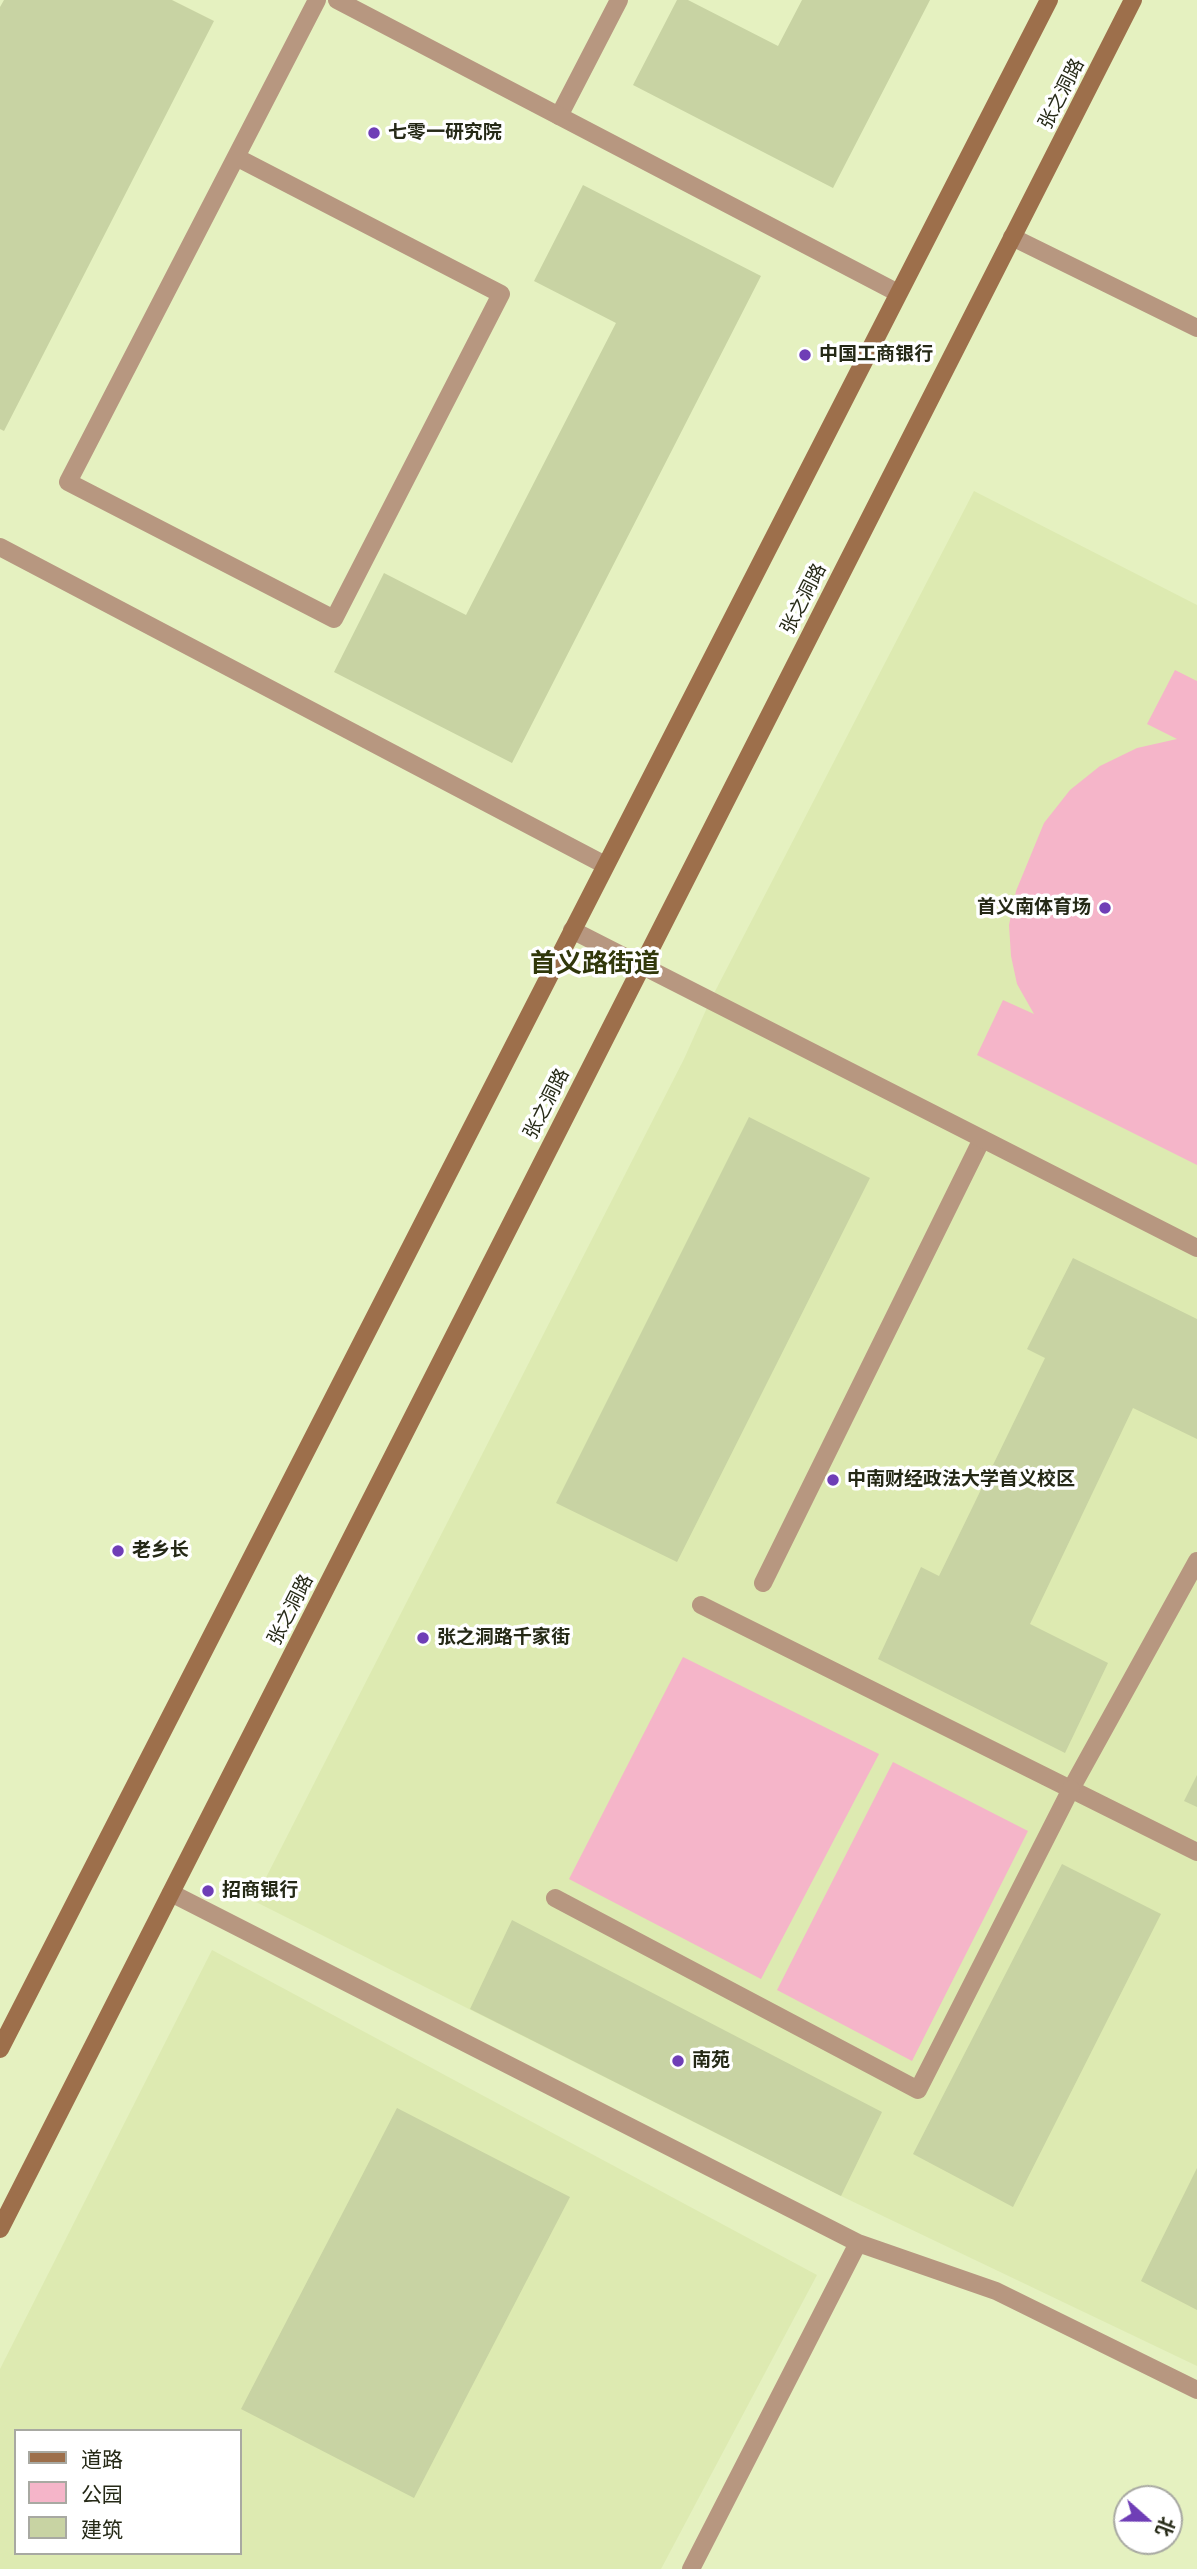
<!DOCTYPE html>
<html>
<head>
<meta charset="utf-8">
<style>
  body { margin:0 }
  #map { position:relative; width:1197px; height:2569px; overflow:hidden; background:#e5f1c0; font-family:Lora,"Noto Sans SC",serif }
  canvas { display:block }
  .legend { position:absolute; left:14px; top:2429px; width:228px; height:126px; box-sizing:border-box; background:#fff; border:2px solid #a8a9a2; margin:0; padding:9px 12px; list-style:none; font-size:21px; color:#252916 }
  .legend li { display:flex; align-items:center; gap:14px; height:35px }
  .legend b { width:35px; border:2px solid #a8a9a2 }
  .north { position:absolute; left:1113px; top:2485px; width:70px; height:70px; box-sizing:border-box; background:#fff; border:2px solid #a8a9a2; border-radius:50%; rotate:111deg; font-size:19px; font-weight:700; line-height:28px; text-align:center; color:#252916 }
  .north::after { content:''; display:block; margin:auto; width:24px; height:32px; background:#6f3eb6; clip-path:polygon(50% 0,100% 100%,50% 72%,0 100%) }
</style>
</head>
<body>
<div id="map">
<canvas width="1197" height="2569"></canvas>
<ul class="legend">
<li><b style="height:9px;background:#9d6f4b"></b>道路</li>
<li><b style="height:19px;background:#f5b5c9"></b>公园</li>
<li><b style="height:19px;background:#c8d3a3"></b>建筑</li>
</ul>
<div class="north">北</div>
</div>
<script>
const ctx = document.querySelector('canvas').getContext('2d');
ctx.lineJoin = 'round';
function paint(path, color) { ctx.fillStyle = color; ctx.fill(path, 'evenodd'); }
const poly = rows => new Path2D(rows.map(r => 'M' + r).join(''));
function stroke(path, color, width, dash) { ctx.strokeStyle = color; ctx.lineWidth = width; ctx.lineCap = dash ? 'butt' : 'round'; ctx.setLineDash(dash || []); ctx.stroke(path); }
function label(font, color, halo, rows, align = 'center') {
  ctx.font = font + ' Lora,"Noto Sans SC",serif'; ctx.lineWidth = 7; ctx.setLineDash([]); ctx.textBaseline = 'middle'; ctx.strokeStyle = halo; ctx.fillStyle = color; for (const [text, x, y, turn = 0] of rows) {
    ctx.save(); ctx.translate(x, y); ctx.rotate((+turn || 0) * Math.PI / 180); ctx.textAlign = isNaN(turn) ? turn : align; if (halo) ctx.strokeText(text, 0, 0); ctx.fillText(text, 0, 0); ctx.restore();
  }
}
paint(poly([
  [974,491,1197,605,1197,2366,841,2196,254,1901,684,1059,710,1001],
  [212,1950,817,2275,661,2569,0,2569,0,2369],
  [16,2431,240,2431,240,2553,16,2553]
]), '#ddeab1');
paint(poly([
  [1175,670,1197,681,1197,1165,977,1055,1003,1000,1034,1014,1017,984,1011,956,1009,925,1016,891,1044,823,1070,790,1100,766,1137,748,1177,739,1147,724],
  [683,1657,879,1754,761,1979,569,1879],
  [893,1762,1028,1831,912,2061,777,1990]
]), '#f5b5c9');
paint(poly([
  [4,0,172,0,214,21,4,431,0,429,0,7],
  [677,0,688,0,778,46,802,0,930,0,833,188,633,85],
  [583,185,761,276,512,763,334,672,384,573,466,615,616,323,534,281],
  [749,1117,870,1178,677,1562,556,1503],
  [1073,1258,1197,1319,1197,1439,1133,1408,1030,1624,1108,1663,1065,1753,878,1659,921,1567,939,1576,1045,1358,1027,1349],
  [1197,1775,1197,1807,1184,1801],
  [1062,1864,1161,1914,1013,2207,913,2154],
  [512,1920,882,2112,841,2196,470,2009],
  [397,2108,570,2197,414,2498,241,2409],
  [1197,2168,1197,2310,1141,2281]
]), '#c8d3a3');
stroke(poly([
  [559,116,619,0],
  [236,157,501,294,334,619,68,482,317,0],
  [1012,237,1197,328],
  [763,1583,982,1139],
  [701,1605,1197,1852],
  [1071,1789,1197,1561]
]), '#b79780', 18);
stroke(poly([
  [337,0,898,293],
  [0,547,605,865],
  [572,930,1197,1248],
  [171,1893,858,2243,996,2291,1197,2390],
  [555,1898,918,2090,1071,1789],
  [691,2569,858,2243]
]), '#b79780', 18);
stroke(poly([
  [0,2049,1049,0],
  [0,2229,1133,0]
]), '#9d6f4b', 18);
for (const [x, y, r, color] of [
  [374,133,7,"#6f3eb6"],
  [805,355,7,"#6f3eb6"],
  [1105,908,7,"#6f3eb6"],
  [833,1480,7,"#6f3eb6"],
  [118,1551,7,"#6f3eb6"],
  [423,1638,7,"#6f3eb6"],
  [208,1891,7,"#6f3eb6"],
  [678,2061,7,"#6f3eb6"]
]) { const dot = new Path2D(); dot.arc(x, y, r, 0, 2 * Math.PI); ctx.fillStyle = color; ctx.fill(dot); stroke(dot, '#fff', 2.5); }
label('19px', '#252916', '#fff', [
  ["张之洞路",1062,94,-63],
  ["张之洞路",804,599,-63],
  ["张之洞路",547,1104,-63],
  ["张之洞路",291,1610,-63]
]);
label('bold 19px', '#252916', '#fff', [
  ["七零一研究院",388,133],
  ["中国工商银行",819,355],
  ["首义南体育场",1091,908,"right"],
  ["中南财经政法大学首义校区",847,1480],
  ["老乡长",132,1551],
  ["张之洞路千家街",437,1638],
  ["招商银行",222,1891],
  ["南苑",692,2061]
], 'left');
label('bold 26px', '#31380b', '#fff', [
  ["首义路街道",595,965]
]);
</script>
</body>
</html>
